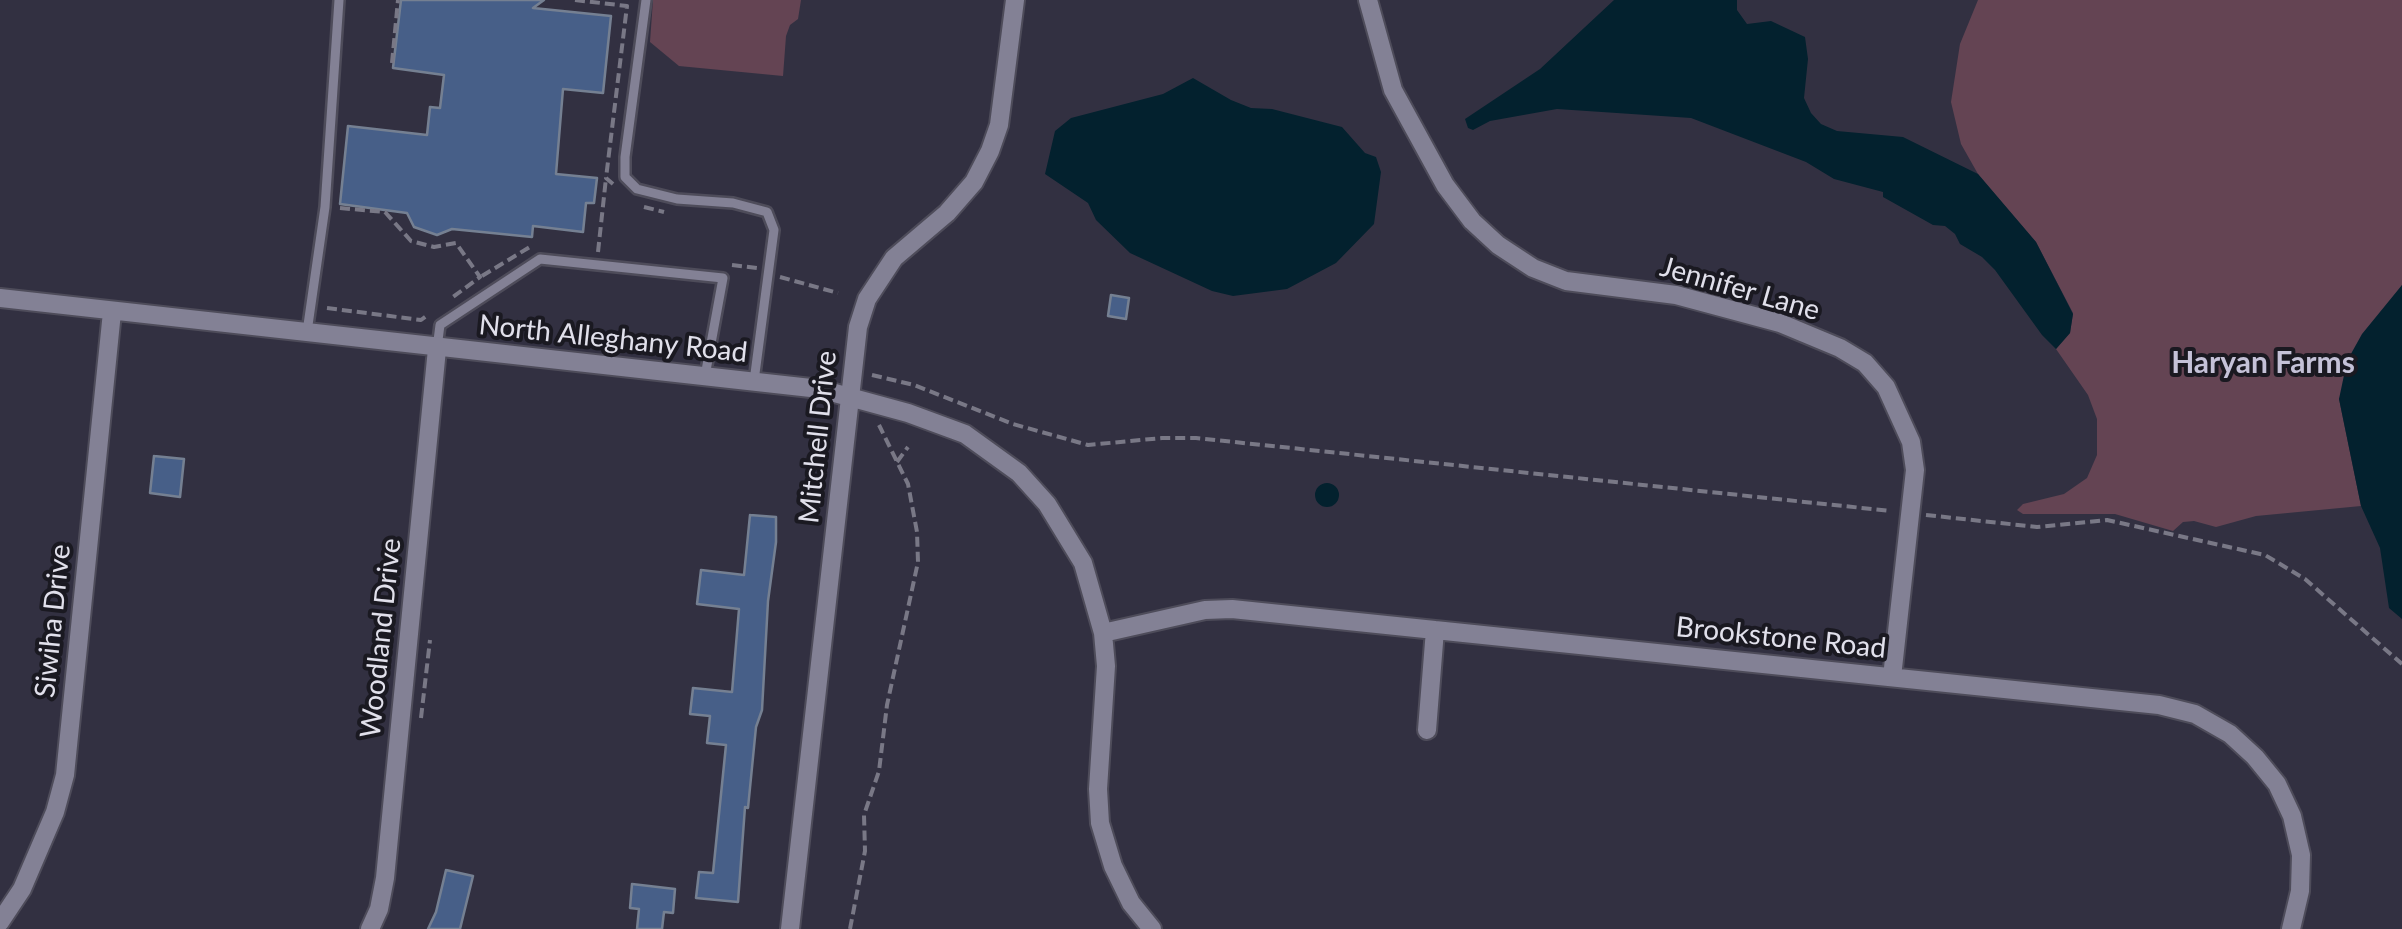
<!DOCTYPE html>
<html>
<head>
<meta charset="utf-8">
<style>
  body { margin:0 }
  canvas { display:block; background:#323041 }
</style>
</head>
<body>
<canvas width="2402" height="929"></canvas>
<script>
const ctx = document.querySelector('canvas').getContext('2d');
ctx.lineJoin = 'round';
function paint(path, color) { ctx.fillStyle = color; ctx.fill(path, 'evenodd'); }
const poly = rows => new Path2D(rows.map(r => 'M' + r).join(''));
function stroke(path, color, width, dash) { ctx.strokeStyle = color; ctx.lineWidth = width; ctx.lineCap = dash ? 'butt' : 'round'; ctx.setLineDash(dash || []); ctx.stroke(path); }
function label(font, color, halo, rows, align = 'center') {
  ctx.font = font + ' Lato,sans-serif'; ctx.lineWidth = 8; ctx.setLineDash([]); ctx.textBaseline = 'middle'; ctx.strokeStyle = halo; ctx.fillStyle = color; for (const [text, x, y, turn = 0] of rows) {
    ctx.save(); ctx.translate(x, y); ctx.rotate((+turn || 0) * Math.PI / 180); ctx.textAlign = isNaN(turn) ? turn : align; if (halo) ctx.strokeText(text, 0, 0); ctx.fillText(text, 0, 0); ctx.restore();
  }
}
paint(poly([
  [653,0,801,0,798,19,790,25,786,36,783,76,679,66,650,42],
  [1978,0,2402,0,2402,285,2339,399,2361,506,2256,516,2216,527,2194,521,2183,522,2173,531,2115,514,2023,514,2017,510,2023,504,2064,494,2087,478,2097,455,2097,419,2088,395,2056,349,2070,333,2073,313,2036,242,1978,174,1961,144,1951,102,1960,44]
]), '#644453');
paint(poly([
  [1614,0,1737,0,1737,10,1747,24,1771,21,1805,37,1808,59,1804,98,1811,113,1821,124,1837,131,1903,137,1978,174,2036,242,2073,314,2070,333,2056,349,2042,335,1995,270,1982,257,1960,244,1955,234,1945,226,1933,225,1883,197,1883,192,1834,179,1806,162,1691,118,1557,109,1490,121,1473,130,1468,128,1465,119,1540,69],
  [1193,78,1231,100,1251,108,1272,109,1342,127,1365,153,1376,157,1381,172,1374,224,1336,263,1287,289,1233,296,1212,291,1130,253,1096,220,1088,203,1045,174,1055,131,1071,118,1163,94],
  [2402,285,2402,619,2389,608,2380,548,2361,506,2339,399,2347,361,2362,334],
  '1315 495a12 12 0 1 1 24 0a12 12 0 1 1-24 0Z'
]), '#03212e');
const building = poly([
  [401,0,544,0,533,8,611,16,603,93,563,89,556,174,597,178,594,203,586,203,583,232,533,226,532,237,452,229,437,235,414,227,407,213,340,204,348,126,427,135,430,107,440,108,444,75,393,68,401,0],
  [1111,295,1129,298,1126,319,1108,316,1111,295],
  [154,456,184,459,180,497,150,493,154,456],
  [750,515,776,517,776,542,768,601,762,710,756,727,748,808,745,807,738,902,696,898,699,872,713,873,726,745,707,743,710,716,690,714,693,688,732,692,739,609,697,604,701,570,744,575,750,515],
  [446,870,473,876,460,929,428,929,436,912,446,870],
  [632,884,675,889,673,913,664,912,662,929,637,929,639,909,630,908,632,884]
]);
paint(building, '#475f88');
stroke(building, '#758092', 2.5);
const service = poly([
  [646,0,625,157,625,177,637,189,677,199,733,203,767,212,774,230,754,381],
  [307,332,325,207,339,0],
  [437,348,440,325,540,259,723,278,705,376]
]);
const minor = poly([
  [1368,0,1393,90,1445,185,1472,221,1498,245,1533,268,1566,281,1676,295,1780,323,1840,348,1865,363,1886,387,1911,442,1915,470,1892,677],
  [0,298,820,389,908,413,965,434,1019,473,1047,504,1083,563,1103,633,1106,666,1098,789,1100,823,1113,866,1131,903,1152,929],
  [1103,633,1205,610,1232,609,2159,705,2195,714,2230,734,2255,757,2277,784,2292,816,2301,855,2300,891,2291,929],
  [1427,730,1435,630],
  [0,922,22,889,55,812,65,775,112,312],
  [370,929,379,909,385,878,437,349],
  [790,929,858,327,867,299,894,258,947,213,974,182,990,151,999,125,1015,0]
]);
stroke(service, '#4e4c5a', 14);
stroke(minor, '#4e4c5a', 22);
stroke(poly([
  [575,0,627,6,606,178,613,184],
  [392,63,398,0],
  [644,207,664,212],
  [340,208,385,212,411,241,434,247,456,243,480,277,453,297],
  [598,252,606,178],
  [732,265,757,268],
  [482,276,533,245],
  [780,277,838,293],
  [327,308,421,320,429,314],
  [872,375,914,385,1013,424,1088,445,1162,438,1196,438,1891,511],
  [897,462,908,447],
  [1926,515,2037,527,2107,520,2265,555,2305,579,2402,664],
  [421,718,430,640],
  [850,929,865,851,864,815,879,771,887,705,918,562,917,532,908,484,879,425]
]), '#797886', 4, [10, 5]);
stroke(service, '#838195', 9);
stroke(minor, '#838195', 18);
label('28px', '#e1e0eb', '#1a1921', [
  ["Jennifer Lane",1740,289,16],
  ["North Alleghany Road",613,339,6],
  ["Mitchell Drive",818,437,-84],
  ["Siwiha Drive",53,621,-84],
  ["Woodland Drive",381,638,-84],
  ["Brookstone Road",1781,638,6]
]);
label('bold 30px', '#c5c2d8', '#1a1921', [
  ["Haryan Farms",2263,363]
]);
</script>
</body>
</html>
